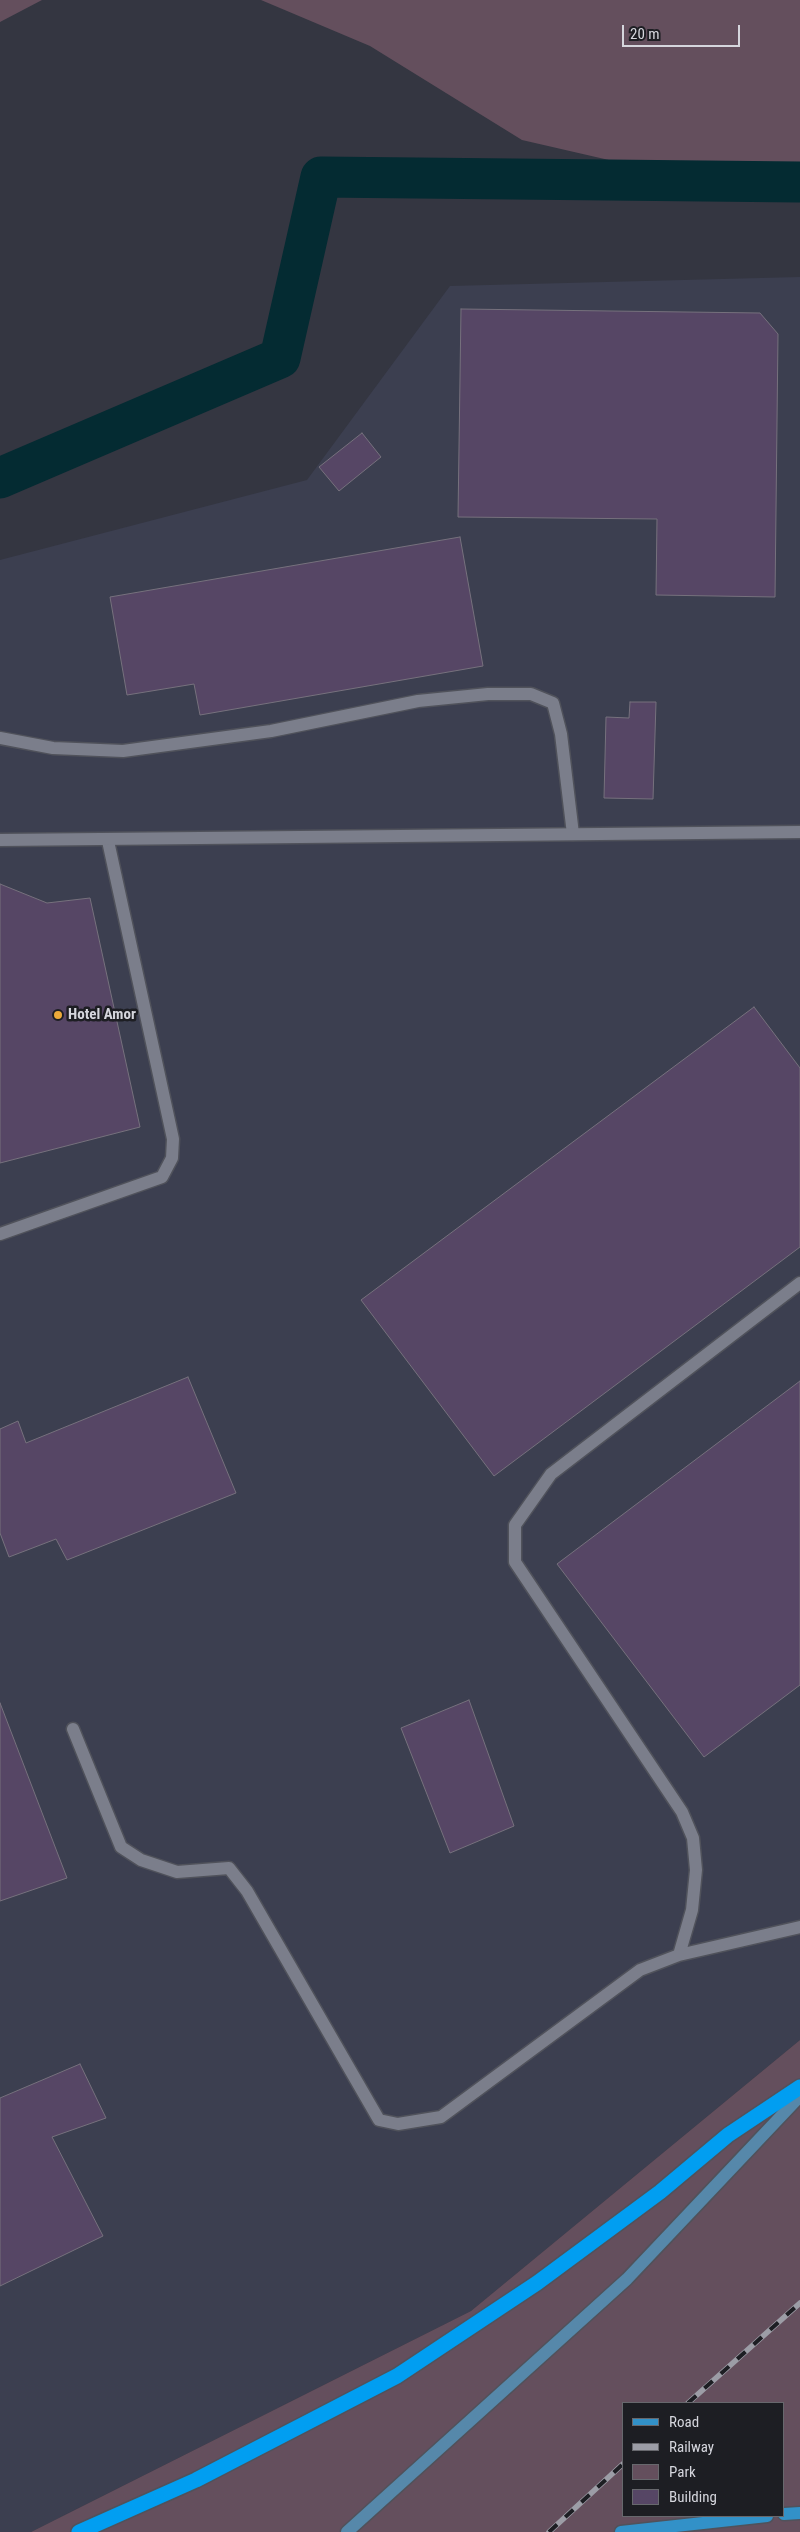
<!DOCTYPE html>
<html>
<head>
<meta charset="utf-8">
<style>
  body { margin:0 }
  #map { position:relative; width:800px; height:2532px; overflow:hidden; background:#343641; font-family:"Roboto Condensed",sans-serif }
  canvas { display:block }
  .legend { position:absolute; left:622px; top:2402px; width:162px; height:115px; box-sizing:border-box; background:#1d1e23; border:1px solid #67686d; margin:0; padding:6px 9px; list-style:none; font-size:15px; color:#d5d6dd }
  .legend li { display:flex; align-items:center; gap:10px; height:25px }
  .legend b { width:25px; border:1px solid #67686d }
  .scale { position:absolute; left:622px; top:25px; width:118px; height:22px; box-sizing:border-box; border:2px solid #d5d6dd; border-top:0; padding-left:6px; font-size:15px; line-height:18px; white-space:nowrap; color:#d5d6dd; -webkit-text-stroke:4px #1d1e23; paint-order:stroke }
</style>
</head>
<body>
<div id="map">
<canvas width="800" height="2532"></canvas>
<ul class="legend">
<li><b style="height:6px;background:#3291c8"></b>Road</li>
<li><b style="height:6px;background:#9c9da6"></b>Railway</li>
<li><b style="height:14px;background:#644f5d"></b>Park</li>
<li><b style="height:14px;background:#564665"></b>Building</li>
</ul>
<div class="scale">20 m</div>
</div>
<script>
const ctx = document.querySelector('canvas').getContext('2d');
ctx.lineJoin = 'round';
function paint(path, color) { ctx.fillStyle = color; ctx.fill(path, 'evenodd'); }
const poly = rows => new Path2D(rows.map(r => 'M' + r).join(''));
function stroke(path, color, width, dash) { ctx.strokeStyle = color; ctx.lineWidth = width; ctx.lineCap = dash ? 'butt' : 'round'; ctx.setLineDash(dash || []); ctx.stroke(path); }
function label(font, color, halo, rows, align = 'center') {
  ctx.font = font + ' "Roboto Condensed",sans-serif'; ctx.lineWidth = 5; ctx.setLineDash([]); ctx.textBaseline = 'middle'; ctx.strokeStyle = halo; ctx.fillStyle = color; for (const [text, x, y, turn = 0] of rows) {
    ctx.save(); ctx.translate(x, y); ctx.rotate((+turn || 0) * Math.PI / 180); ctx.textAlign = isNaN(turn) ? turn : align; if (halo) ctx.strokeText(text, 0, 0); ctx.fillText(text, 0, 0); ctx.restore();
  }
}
paint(poly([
  [800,277,800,2040,471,2311,31,2532,0,2532,0,560,307,480,450,286]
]), '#3c3f50');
paint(poly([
  [0,0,42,0,0,22],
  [261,0,800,0,800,182,700,181,522,140,370,46],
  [800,2040,800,2532,31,2532,471,2311],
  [624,2403,784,2403,784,2516,624,2516]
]), '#644f5d');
stroke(poly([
  [0,478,280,358,321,177,800,182]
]), '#042b32', 41);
const building = poly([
  [461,309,760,313,778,334,775,597,656,595,657,519,458,517,461,309],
  [362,433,381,457,339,491,319,467,362,433],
  [460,537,483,666,200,715,194,684,127,695,110,597,460,537],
  [630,702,656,702,653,799,604,798,606,717,629,718,630,702],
  [0,884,47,903,90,898,140,1127,0,1163,0,884],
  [754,1007,800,1068,800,1247,494,1476,361,1300,754,1007],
  [188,1377,236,1493,67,1560,56,1539,9,1557,0,1533,0,1429,18,1421,26,1443,188,1377],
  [800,1381,800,1685,704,1757,557,1564,800,1381],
  [469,1700,514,1826,450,1853,401,1728,469,1700],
  [0,1703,67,1878,0,1901,0,1703],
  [80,2064,106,2118,52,2137,103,2236,0,2286,0,2098,80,2064]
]);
paint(building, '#564665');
stroke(building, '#76717d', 1);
const lane = poly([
  [0,738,53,748,123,751,271,731,418,701,488,694,531,694,553,703,561,734,573,834],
  [0,1234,162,1177,172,1158,173,1139,108,841],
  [73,1729,121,1847,141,1860,177,1872,229,1868,247,1891,379,2120,398,2124,441,2117,640,1970,679,1955,800,1927],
  [679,1955,692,1910,696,1870,693,1838,682,1812,515,1562,515,1525,551,1474,800,1283]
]);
const street = poly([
  [0,840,800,832]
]);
const secondary = poly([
  [347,2532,627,2279,800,2096]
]);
const primary = poly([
  [784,2514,800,2513],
  [621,2532,767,2516]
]);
const highway = poly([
  [79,2532,196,2480,397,2376,537,2283,660,2192,728,2135,800,2087]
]);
stroke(lane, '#50525b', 15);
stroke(street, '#50525b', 15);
stroke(secondary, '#50525b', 15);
stroke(primary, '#50525b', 15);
stroke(highway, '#50525b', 18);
stroke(lane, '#7b7e8b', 12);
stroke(street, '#7b7e8b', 12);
stroke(secondary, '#5688aa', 12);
stroke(primary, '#3291c8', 12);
stroke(highway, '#019ef1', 15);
const rail = poly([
  [688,2403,800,2303],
  [549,2532,624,2463]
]);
stroke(rail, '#9c9da6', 5.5);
stroke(rail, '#1d1e23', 4, [11]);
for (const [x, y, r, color] of [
  [58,1015,5,"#eca93a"]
]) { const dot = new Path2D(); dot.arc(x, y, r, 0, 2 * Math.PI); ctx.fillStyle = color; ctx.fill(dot); stroke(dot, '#1d1e23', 2); }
label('bold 15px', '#d5d6dd', '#1d1e23', [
  ["Hotel Amor",68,1015]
], 'left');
</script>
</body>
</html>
